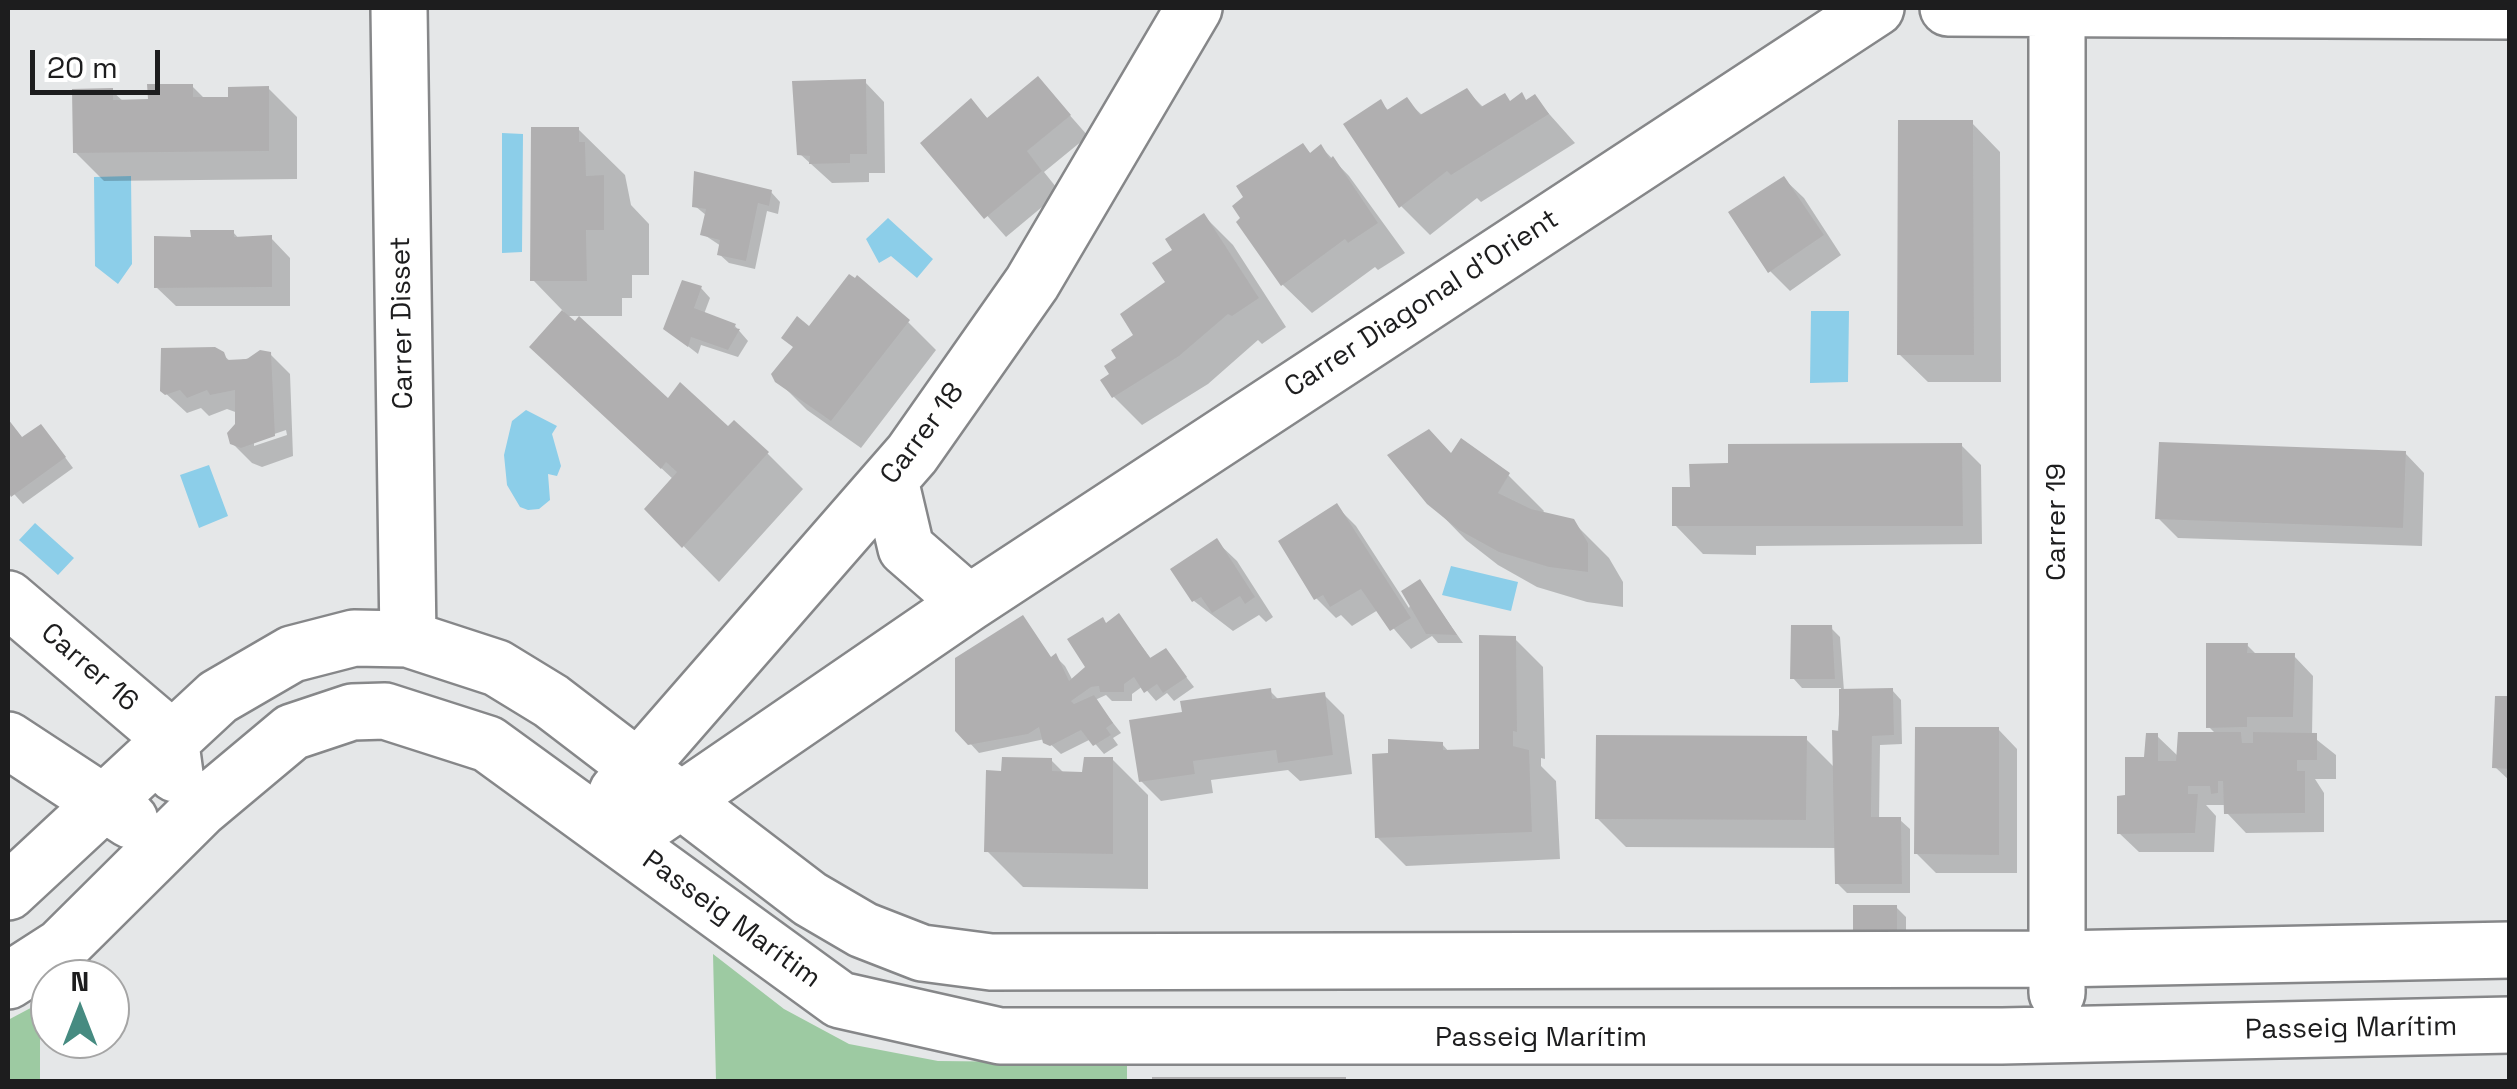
<!DOCTYPE html>
<html>
<head>
<meta charset="utf-8">
<style>
  body { margin:0 }
  #map { position:relative; width:2517px; height:1089px; overflow:hidden; background:#e5e7e8; font-family:"Space Grotesk",sans-serif }
  canvas { display:block }
  .frame { position:absolute; inset:0; border:10px solid #1d1d1e; pointer-events:none }
  .north { position:absolute; left:30px; top:959px; width:100px; height:100px; box-sizing:border-box; background:#fff; border:2px solid #a5a5a5; border-radius:50%; rotate:0deg; font-size:28px; font-weight:700; line-height:40px; text-align:center; color:#1d1d1e }
  .north::after { content:''; display:block; margin:auto; width:35px; height:45px; background:#468b81; clip-path:polygon(50% 0,100% 100%,50% 72%,0 100%) }
  .scale { position:absolute; left:30px; top:50px; width:130px; height:45px; box-sizing:border-box; border:5px solid #1d1d1e; border-top:0; padding-left:12px; font-size:30px; line-height:35px; white-space:nowrap; color:#1d1d1e; -webkit-text-stroke:8px #fff; paint-order:stroke }
</style>
</head>
<body>
<div id="map">
<canvas width="2517" height="1089"></canvas>
<div class="frame"></div>
<div class="north">N</div>
<div class="scale">20 m</div>
</div>
<script>
const ctx = document.querySelector('canvas').getContext('2d');
ctx.lineJoin = 'round';
function paint(path, color) { ctx.fillStyle = color; ctx.fill(path, 'evenodd'); }
const poly = rows => new Path2D(rows.map(r => 'M' + r).join(''));
function stroke(path, color, width, dash) { ctx.strokeStyle = color; ctx.lineWidth = width; ctx.lineCap = dash ? 'butt' : 'round'; ctx.setLineDash(dash || []); ctx.stroke(path); }
function label(font, color, halo, rows, align = 'center') {
  ctx.font = font + ' "Space Grotesk",sans-serif'; ctx.lineWidth = 8; ctx.setLineDash([]); ctx.textBaseline = 'middle'; ctx.strokeStyle = halo; ctx.fillStyle = color; for (const [text, x, y, turn = 0] of rows) {
    ctx.save(); ctx.translate(x, y); ctx.rotate((+turn || 0) * Math.PI / 180); ctx.textAlign = isNaN(turn) ? turn : align; if (halo) ctx.strokeText(text, 0, 0); ctx.fillText(text, 0, 0); ctx.restore();
  }
}
paint(poly([
  [713,954,784,1009,849,1044,938,1061,1127,1063,1127,1081,716,1081],
  [40,1003,40,1081,8,1081,8,1020]
]), '#9dcaa2');
paint(poly([
  [502,133,523,134,522,252,502,253],
  [131,176,132,264,118,284,95,266,94,177],
  [888,218,933,259,917,278,891,256,879,263,866,239],
  [1811,311,1849,311,1848,382,1810,383],
  [526,410,557,426,552,434,561,466,557,476,548,474,550,500,539,509,528,510,520,507,507,485,504,455,512,421],
  [209,465,228,516,199,528,180,475],
  [35,523,74,558,58,575,19,540],
  [1451,566,1518,582,1511,611,1442,595]
]), '#8ccee9');
paint(poly([
  [1038,79,1088,136,1044,172,1060,192,1006,237,924,144,971,102,989,120],
  [865,82,884,102,885,173,869,173,869,182,832,183,800,154],
  [192,86,206,100,231,100,268,88,297,117,297,179,104,181,75,152,112,91,124,102,151,101],
  [1467,91,1484,108,1511,103,1522,96,1528,102,1534,97,1575,143,1481,202,1477,198,1430,235,1401,206,1381,103,1389,111,1406,100,1423,116],
  [1972,123,2000,152,2001,382,1928,382,1899,354],
  [578,129,625,175,631,205,649,224,649,275,632,275,632,298,622,298,622,316,565,316,668,401,767,453,803,489,719,582,647,509,674,480,532,347,564,312,533,280],
  [1303,146,1312,155,1321,147,1349,176,1405,253,1378,270,1375,267,1312,313,1283,285,1239,222],
  [1784,179,1804,198,1841,255,1790,291,1770,271],
  [771,192,780,202,778,214,767,211,755,269,729,263,719,254,721,246,703,234,707,216,695,206],
  [1204,216,1233,245,1286,327,1262,344,1258,340,1208,384,1142,425,1114,397,1113,375,1168,283,1175,251],
  [233,232,240,240,271,238,290,258,290,306,176,306,156,287,194,240],
  [701,288,710,298,704,314,735,326,748,341,738,357,701,345,698,354,666,329],
  [908,322,936,350,861,448,807,410,777,380,809,329],
  [222,354,231,362,270,354,290,374,293,456,262,467,252,463,232,443,238,413,227,409,209,416,201,408,187,413,162,390],
  [286,430,287,435,254,446,254,441],
  [8,420,23,439,50,437,73,468,23,504,8,487],
  [1961,445,1981,465,1982,544,1756,546,1756,555,1703,554,1675,525,1692,490],
  [2405,453,2424,473,2422,546,2178,538,2158,518],
  [1452,455,1508,475,1544,511,1542,514,1572,521,1609,558,1623,582,1623,607,1587,602,1537,587,1498,565,1466,540,1429,502],
  [1336,506,1356,526,1409,608,1420,582,1463,643,1438,643,1432,636,1411,649,1378,610,1352,626,1341,615,1336,618,1316,598],
  [1217,542,1237,561,1273,617,1266,622,1259,615,1233,631,1194,601],
  [1119,616,1152,660,1166,651,1194,687,1174,701,1167,693,1156,701,1143,686,1132,694,1132,701,1112,701,1106,695,1095,700,1121,733,1113,738,1118,745,1104,754,1091,739,1061,754,1045,739,979,753,958,730,1023,619,1052,659,1056,657,1065,666,1073,681,1088,668,1108,625],
  [1831,628,1840,637,1844,691,1892,690,1901,700,1902,744,1880,745,1879,820,1900,820,1910,829,1910,893,1847,893,1837,883,1837,848,1626,847,1597,818,1806,739,1835,768,1841,688,1802,688,1793,678],
  [1515,639,1543,667,1545,759,1541,758,1541,766,1556,781,1560,859,1406,866,1377,837,1442,744,1450,753,1482,751],
  [2247,645,2257,655,2294,656,2313,676,2312,736,2336,755,2336,779,2315,779,2324,793,2324,832,2246,833,2227,813,2226,805,2206,805,2216,816,2214,852,2139,852,2119,833,2127,797,2157,736,2179,757,2216,734,2209,727],
  [1270,691,1279,700,1324,695,1344,715,1352,774,1300,781,1288,770,1211,780,1213,793,1161,801,1141,781],
  [2510,699,2510,781,2495,767],
  [1998,729,2017,749,2017,873,1936,873,1916,853],
  [1112,759,1148,795,1148,889,1023,887,987,851,1004,774,1051,760,1065,774,1085,775],
  [1896,907,1906,917,1906,939,1865,939,1856,930]
]), '#0003');
paint(poly([
  [1038,76,1071,115,1027,151,1042,171,984,219,920,143,971,98,987,118],
  [866,79,867,154,850,154,850,163,809,164,810,156,797,155,792,81],
  [147,84,193,84,193,97,228,97,228,87,269,86,269,151,73,153,72,89,113,88,113,100,148,99],
  [1467,88,1481,107,1505,93,1510,101,1522,92,1526,100,1535,94,1549,114,1451,175,1447,171,1399,208,1343,124,1381,99,1387,110,1407,97,1420,115],
  [1898,120,1973,120,1974,355,1897,355],
  [531,127,579,127,579,142,585,142,586,176,604,175,604,230,586,230,587,281,530,281],
  [1303,143,1310,153,1321,144,1330,159,1333,156,1378,223,1348,243,1345,239,1281,286,1236,222,1240,218,1232,206,1243,197,1236,186],
  [694,171,772,190,769,206,758,203,746,261,717,255,720,240,700,235,706,209,692,207],
  [1784,176,1824,235,1768,273,1728,212],
  [1204,213,1259,298,1232,316,1228,314,1179,356,1112,398,1100,380,1109,374,1104,366,1116,358,1111,350,1133,335,1120,314,1165,282,1152,263,1172,250,1165,239],
  [190,230,234,230,234,237,272,235,272,287,154,288,154,236,191,237],
  [849,274,855,278,857,275,910,320,831,421,775,382,771,374,793,347,781,338,797,316,809,326],
  [682,280,702,286,694,308,736,324,734,328,740,329,728,350,691,337,688,347,663,329],
  [562,310,575,321,579,316,668,398,680,382,728,426,734,420,769,452,682,548,644,509,677,472,666,462,661,469,529,347],
  [215,347,224,352,227,360,247,359,260,350,271,352,275,436,241,448,230,444,227,433,235,424,235,390,210,395,207,390,187,398,180,390,165,395,160,391,161,348],
  [8,419,22,437,41,424,66,457,11,497,8,491],
  [1429,429,1451,453,1461,438,1510,473,1498,493,1531,509,1574,519,1588,543,1588,572,1549,567,1499,552,1459,530,1427,504,1387,455],
  [2159,442,2406,451,2403,528,2155,519],
  [1962,443,1963,526,1672,526,1672,487,1690,487,1689,464,1728,463,1728,444],
  [1337,503,1411,618,1390,631,1361,589,1330,607,1323,595,1314,600,1278,541],
  [1217,538,1255,597,1245,604,1240,596,1212,613,1201,597,1192,602,1170,569],
  [1420,579,1457,635,1426,634,1401,591],
  [1119,613,1150,658,1166,648,1187,677,1163,693,1157,684,1144,693,1134,677,1124,684,1124,692,1100,692,1099,686,1091,687,1071,701,1074,704,1094,695,1113,723,1106,728,1111,735,1093,746,1081,730,1050,746,1043,743,1039,727,1028,734,968,745,955,731,955,658,1023,615,1051,657,1056,653,1069,681,1085,667,1067,639,1103,617,1106,623],
  [1791,625,1832,625,1835,679,1790,679],
  [1479,635,1516,636,1517,732,1513,731,1513,746,1529,750,1532,832,1375,838,1372,754,1388,753,1388,739,1443,742,1443,750,1479,749],
  [2206,643,2248,643,2247,653,2295,653,2293,717,2247,717,2247,727,2206,728],
  [1271,688,1272,699,1325,692,1333,755,1278,763,1276,750,1193,761,1195,774,1139,782,1129,720,1182,712,1180,701],
  [1893,688,1894,735,1872,736,1871,817,1901,817,1902,884,1835,884,1832,730,1839,731,1839,689],
  [2495,696,2510,696,2510,769,2492,768],
  [1915,727,1999,727,1999,855,1914,854],
  [2178,732,2241,732,2242,743,2253,743,2253,732,2317,733,2317,760,2297,760,2297,771,2305,771,2305,813,2224,814,2223,781,2218,781,2218,793,2211,794,2210,786,2188,786,2188,794,2198,794,2195,833,2117,834,2117,796,2125,795,2125,757,2144,757,2146,733,2158,733,2158,761,2176,761],
  [1596,735,1807,736,1806,820,1595,819],
  [1002,757,1052,758,1052,771,1082,772,1084,757,1113,757,1113,854,984,852,986,770,1001,771],
  [1853,905,1897,905,1897,931,1853,931],
  [1152,1077,1346,1077,1346,1082,1152,1082]
]), '#b0afb0');
const minor = poly([
  [399,8,408,639],
  [1948,8,2510,11],
  [2057,8,2057,993],
  [890,480,906,548,969,603],
  [8,599,170,737,175,774],
  [8,740,130,820],
  [617,792,912,454,1032,283,1194,8],
  [654,819,969,603,1876,8],
  [8,892,218,697,292,654,354,638,408,639,497,668,551,701,810,899,863,930,922,953,991,962,2056,959,2510,950],
  [8,981,61,947,200,809,292,732,352,712,385,711,488,744,840,1000,1000,1036,2002,1036,2510,1025]
]);
stroke(minor, '#868789', 60);
stroke(minor, '#fff', 55);
label('28px', '#1d1d1e', '#fff', [
  ["Carrer Diagonal d'Orient",1422,304,-33],
  ["Carrer Disset",403,323,-91],
  ["Carrer 18",923,434,-53],
  ["Carrer 19",2057,522,-90],
  ["Carrer 16",89,668,41],
  ["Passeig Marítim",731,920,36],
  ["Passeig Marítim",2351,1029,-1],
  ["Passeig Marítim",1541,1038]
]);
</script>
</body>
</html>
